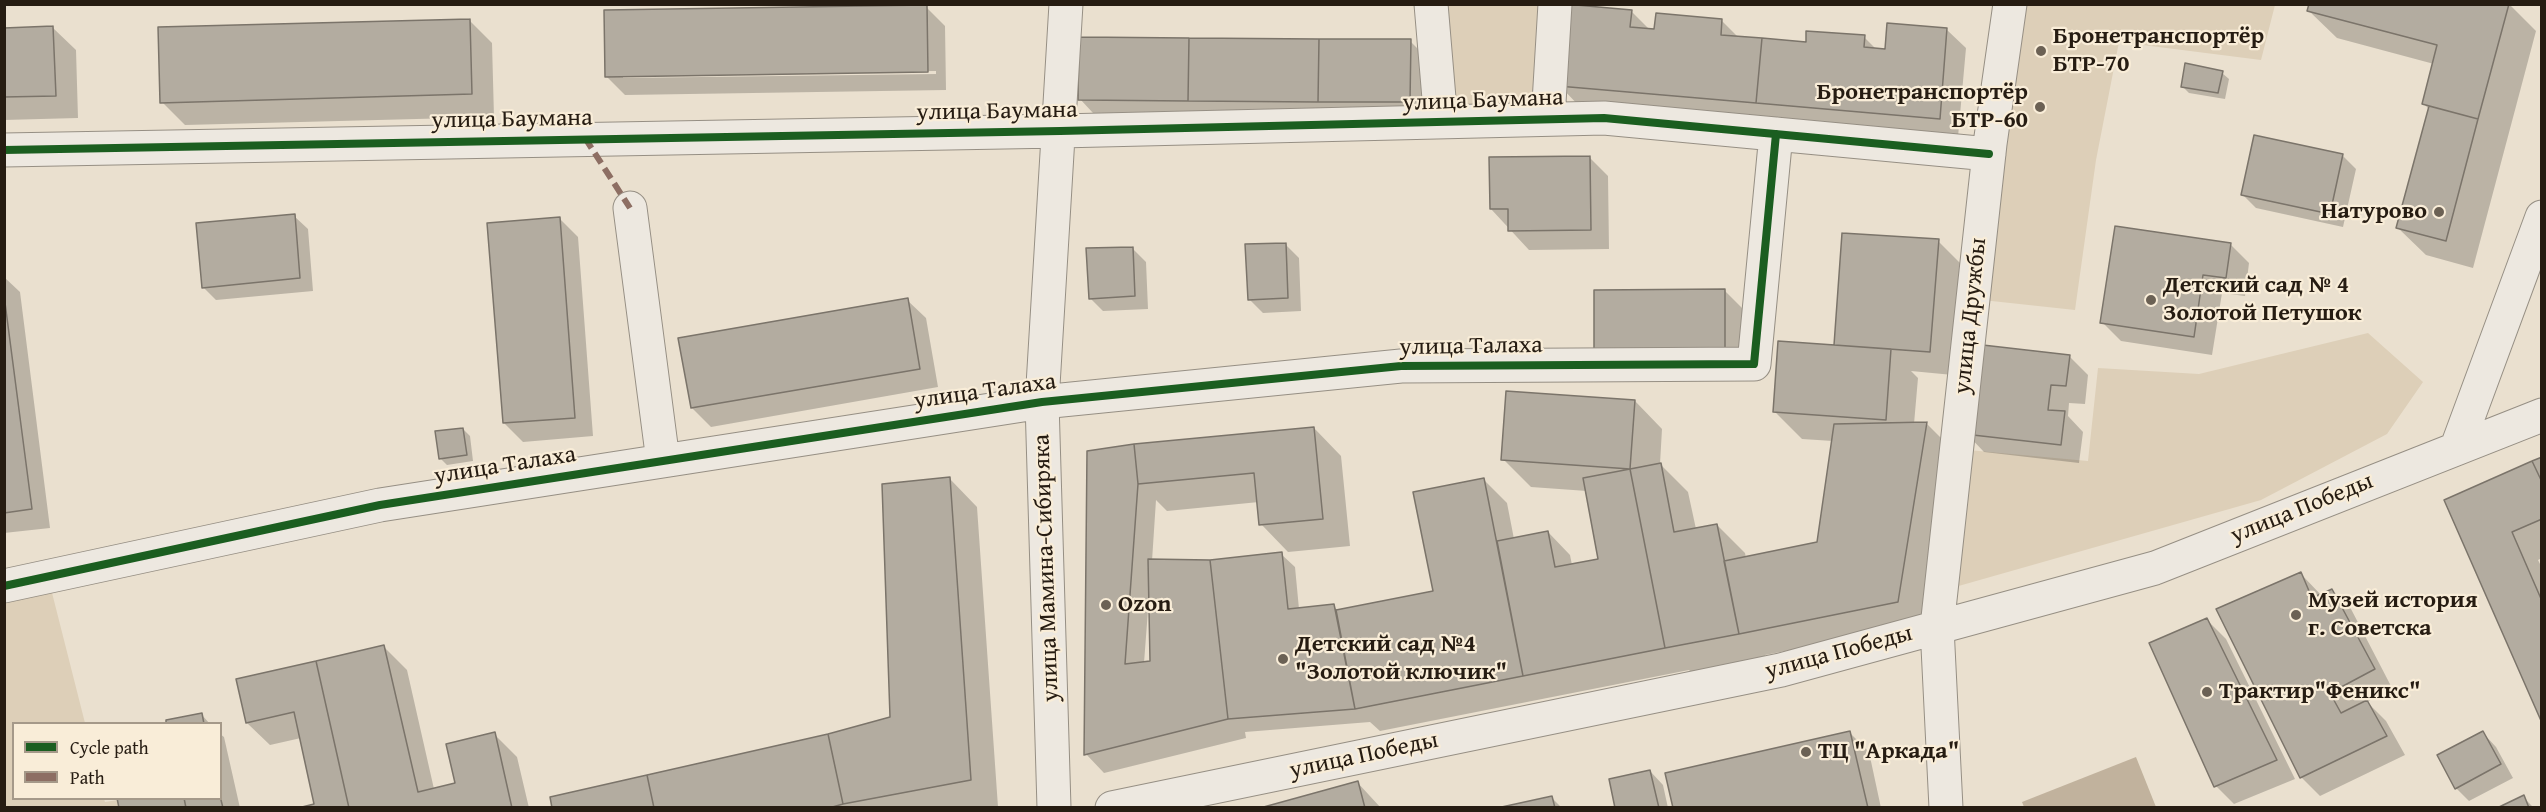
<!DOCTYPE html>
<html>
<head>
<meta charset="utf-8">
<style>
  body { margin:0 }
  #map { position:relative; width:2546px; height:812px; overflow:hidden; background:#eae0cf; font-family:"Gentium Book Plus",serif }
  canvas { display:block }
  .frame { position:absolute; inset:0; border:6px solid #261c12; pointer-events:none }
  .legend { position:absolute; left:12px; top:722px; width:210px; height:78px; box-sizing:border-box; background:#f9edd8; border:2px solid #a59989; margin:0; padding:8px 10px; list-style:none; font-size:18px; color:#261c12 }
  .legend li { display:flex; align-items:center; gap:12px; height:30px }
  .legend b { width:30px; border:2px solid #a59989 }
</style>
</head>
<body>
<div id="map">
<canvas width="2546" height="812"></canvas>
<div class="frame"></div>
<ul class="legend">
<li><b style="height:8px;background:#1b5e20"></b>Cycle path</li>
<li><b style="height:8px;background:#8d6e63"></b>Path</li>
</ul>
</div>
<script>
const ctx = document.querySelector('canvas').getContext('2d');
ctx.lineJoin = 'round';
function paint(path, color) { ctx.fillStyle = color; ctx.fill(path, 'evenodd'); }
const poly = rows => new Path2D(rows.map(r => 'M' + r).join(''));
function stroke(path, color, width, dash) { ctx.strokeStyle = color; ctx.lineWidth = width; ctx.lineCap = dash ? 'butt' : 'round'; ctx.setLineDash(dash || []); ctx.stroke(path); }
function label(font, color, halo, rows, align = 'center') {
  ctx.font = font + ' "Gentium Book Plus",serif'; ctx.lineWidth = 4.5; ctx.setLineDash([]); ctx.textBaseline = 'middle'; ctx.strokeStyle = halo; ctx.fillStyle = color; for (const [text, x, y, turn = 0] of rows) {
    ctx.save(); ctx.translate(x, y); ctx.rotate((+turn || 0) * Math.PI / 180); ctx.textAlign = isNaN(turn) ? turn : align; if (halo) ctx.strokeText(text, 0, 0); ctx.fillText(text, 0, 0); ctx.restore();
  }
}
paint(poly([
  [1431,5,1555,5,1548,119,1441,122],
  [2010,5,2275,5,2261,60,2119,42,2096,160,2075,310,1973,299],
  [2368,333,2423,382,2387,434,2261,500,1941,591,1957,449,2088,461,2098,368,2199,374],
  [48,577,85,723,14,724,14,798,104,799,105,802,118,800,119,807,5,807,4,586]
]), '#ddcfb8');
paint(poly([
  [2136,757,2156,807,2024,807,2022,802]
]), '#c1b29d');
paint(poly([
  [2311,4,2509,4,2536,31,2473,268,2426,255,2398,228,2430,110,2423,103,2434,64,2337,38,2309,11],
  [926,7,945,26,946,90,625,95,606,76],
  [936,71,936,74,623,78,623,75],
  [1631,11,1650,30,1721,20,1739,38,1807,44,1864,37,1877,50,1886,50,1947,30,1966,48,1958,137,1582,109,1560,86],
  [469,20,492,43,494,117,185,125,162,102],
  [53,28,76,50,78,118,4,120,4,29],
  [1410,41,1423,54,1423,115,1093,113,1080,99],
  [2222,73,2229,79,2225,99,2189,93,2182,86],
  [2342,155,2356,169,2343,227,2256,208,2242,194],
  [1589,157,1608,176,1609,249,1529,250,1491,209],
  [294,216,308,229,313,291,216,300,203,287],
  [559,218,578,237,593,436,523,442,504,423],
  [1938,241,1961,264,1953,375,1911,371,1918,378,1914,424,1926,423,1949,446,1921,624,1765,655,1766,661,1694,675,1689,670,1380,731,1370,722,1245,732,1246,738,1104,773,1086,754,1089,452,1314,428,1341,456,1350,546,1288,552,1261,524,1259,502,1167,511,1156,500,1152,561,1210,562,1281,554,1295,567,1299,609,1333,605,1338,611,1434,592,1484,480,1507,503,1514,539,1548,532,1570,555,1572,565,1600,560,1587,491,1531,487,1503,459,1635,401,1662,429,1660,464,1688,492,1696,529,1717,525,1745,553,1746,558,1818,543,1833,441,1802,439,1774,411],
  [1148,610,1150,610,1152,663,1144,663],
  [2230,244,2249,263,2245,296,2222,293,2212,355,2121,341,2102,322],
  [1286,245,1299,258,1301,311,1263,313,1249,299],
  [1132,248,1146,262,1148,309,1103,311,1090,298],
  [4,277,20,292,50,528,4,533],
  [1724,290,1743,309,1743,369,1615,370],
  [907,300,926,318,938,387,711,427,692,408],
  [2069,356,2088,375,2085,404,2069,403,2068,416,2083,432,2079,463,1984,452,1966,433],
  [463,429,470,436,473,461,447,465,440,458],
  [2542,459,2542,558,2538,560,2542,568,2542,720,2446,501],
  [950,479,977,507,998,807,554,808,891,719],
  [2301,574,2321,595,2332,591,2351,609,2392,688,2367,702,2386,721,2405,755,2320,796,2302,778,2218,610],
  [2207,620,2226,639,2295,779,2234,804,2216,786],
  [384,647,407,670,434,789,457,784,494,734,517,757,529,808,305,808,316,805,301,738,270,745,247,723],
  [201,714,210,724,168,724],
  [1850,733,1869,752,1881,808,1674,808],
  [2483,733,2496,747,2513,778,2469,801,2456,788],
  [220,734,224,737,240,808,121,808,220,798],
  [1650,771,1663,785,1668,808,1616,808],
  [1357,782,1381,808,1266,808],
  [2523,797,2534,808,2500,808],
  [1552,798,1562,808,1505,808]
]), '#0003');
const building = poly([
  [1565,4,1632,10,1630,27,1654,29,1656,13,1722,19,1721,35,1762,38,1756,103,1558,86,1565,4],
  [2309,4,2509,4,2478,119,2422,104,2437,45,2307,11,2309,4],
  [927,5,928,72,605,77,604,10,927,5],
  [470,19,472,94,160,103,158,27,470,19],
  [1887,23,1947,28,1940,119,1756,103,1762,38,1806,42,1806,31,1865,35,1864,47,1885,49,1887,23],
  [53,26,56,96,4,97,4,28,53,26],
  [1079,37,1189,38,1188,101,1078,100,1079,37],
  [1189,38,1319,39,1318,102,1188,101,1189,38],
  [1319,39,1411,39,1410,102,1318,102,1319,39],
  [2185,63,2223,71,2218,93,2181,87,2185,63],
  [2429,106,2478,119,2446,241,2396,228,2429,106],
  [2254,135,2343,154,2330,214,2241,195,2254,135],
  [1590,156,1591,230,1508,231,1508,209,1490,209,1489,157,1590,156],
  [295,214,300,278,202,288,196,223,295,214],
  [560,217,575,418,503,423,487,223,560,217],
  [2115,226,2231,243,2226,278,2203,275,2194,337,2100,323,2115,226],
  [1842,233,1939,239,1930,352,1834,345,1842,233],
  [1286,243,1288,298,1248,300,1245,244,1286,243],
  [1133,247,1135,296,1089,299,1086,248,1133,247],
  [1725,289,1725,351,1594,352,1594,290,1725,289],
  [4,295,32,509,4,513,4,295],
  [908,298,920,369,691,408,678,338,908,298],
  [1778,341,1891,349,1886,420,1773,412,1778,341],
  [1974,344,2070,355,2066,386,2051,385,2048,410,2065,411,2061,445,1964,434,1974,344],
  [1506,391,1635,400,1630,469,1501,460,1506,391],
  [1927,422,1898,602,1739,634,1724,561,1817,542,1834,424,1927,422],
  [1314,427,1323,519,1259,525,1254,473,1138,484,1134,444,1314,427],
  [463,428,467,455,439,459,435,431,463,428],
  [1134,444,1138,484,1125,664,1150,661,1148,559,1210,560,1228,719,1084,755,1087,451,1134,444],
  [2542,457,2542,482,2532,461,2542,457],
  [2532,461,2542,482,2542,519,2512,532,2542,601,2542,723,2444,500,2532,461],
  [1661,463,1674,532,1717,524,1739,634,1665,648,1630,469,1661,463],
  [1630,469,1665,648,1523,676,1497,541,1548,531,1555,567,1598,559,1583,478,1630,469],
  [950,477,971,780,843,804,828,734,890,717,882,484,950,477],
  [1484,478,1523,676,1355,709,1336,610,1433,591,1413,492,1484,478],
  [1282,552,1288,609,1334,604,1355,709,1228,719,1210,560,1282,552],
  [2301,572,2312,598,2332,589,2375,669,2330,693,2341,713,2367,700,2387,736,2300,778,2216,609,2301,572],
  [2207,618,2277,760,2214,787,2149,643,2207,618],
  [384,645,418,792,455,783,446,744,495,732,512,808,349,808,316,661,384,645],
  [316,661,349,808,298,808,314,804,294,712,246,723,236,679,316,661],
  [202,713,204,724,166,724,166,720,202,713],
  [1850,731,1868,808,1673,808,1665,773,1850,731],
  [2483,731,2501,764,2455,789,2437,755,2483,731],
  [828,734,843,804,829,808,654,808,647,775,828,734],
  [1650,770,1659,808,1615,808,1609,779,1650,770],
  [647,775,654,808,552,808,550,797,647,775],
  [1358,781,1365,808,1260,808,1358,781],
  [2524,795,2529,808,2497,808,2524,795],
  [220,796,223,808,186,808,184,798,220,798,220,796],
  [1552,796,1555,808,1497,808,1552,796],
  [117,798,184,798,186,808,119,808,117,798]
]);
paint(building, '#b3aca0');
stroke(building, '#7b746a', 1.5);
const minor = poly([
  [1431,4,1441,122],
  [1548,119,1555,4],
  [4,150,1060,131,1604,118,1989,154],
  [630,208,663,461],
  [2457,447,2542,217],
  [4,586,380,505,1042,402,1401,366,1754,364,1776,134],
  [1054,808,1042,402,1066,4],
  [1112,808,1781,670,2155,568,2542,415],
  [1946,808,1937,627,1990,144,2010,4]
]);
stroke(minor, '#968f84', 35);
stroke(minor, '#ede8e0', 33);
stroke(poly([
  [585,138,630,208]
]), '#8d6e63', 6, [12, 6]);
stroke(poly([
  [4,150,1060,131,1604,118,1989,154],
  [4,586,380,505,1042,402,1401,366,1754,364,1776,134]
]), '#1b5e20', 8);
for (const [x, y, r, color] of [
  [2041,51,6,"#6b6154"],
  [2040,107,6,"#6b6154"],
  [2439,212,6,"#6b6154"],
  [2151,300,6,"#6b6154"],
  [1106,605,6,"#6b6154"],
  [2296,615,6,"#6b6154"],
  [1283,659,6,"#6b6154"],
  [2207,692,6,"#6b6154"],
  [1806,752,6,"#6b6154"]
]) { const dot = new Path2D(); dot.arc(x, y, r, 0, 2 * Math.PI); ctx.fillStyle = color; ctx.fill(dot); stroke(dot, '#f9edd8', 2); }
label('bold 24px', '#261c12', '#f9edd8', [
  ["Бронетранспортёр",2053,37],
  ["БТР-70",2053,65],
  ["Бронетранспортёр",2028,93,"right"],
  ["БТР-60",2028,121,"right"],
  ["Натурово",2427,212,"right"],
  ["Детский сад № 4",2163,286],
  ["Золотой Петушок",2163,314],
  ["Музей история",2308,601],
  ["г. Советска",2308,629],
  ["Ozon",1118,605],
  ["Детский сад №4",1295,645],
  ["\"Золотой ключик\"",1295,673],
  ["Трактир\"Феникс\"",2219,692],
  ["ТЦ \"Аркада\"",1818,752]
], 'left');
label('24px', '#261c12', '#f9edd8', [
  ["улица Баумана",1483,101,-2],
  ["улица Баумана",997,112,-1],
  ["улица Баумана",512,120,-1],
  ["улица Дружбы",1971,316,-84],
  ["улица Талаха",1471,347,-1],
  ["улица Талаха",985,392,-8],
  ["улица Талаха",505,466,-9],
  ["улица Победы",2302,509,-22],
  ["улица Мамина-Сибиряка",1047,568,-92],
  ["улица Победы",1839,653,-15],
  ["улица Победы",1364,756,-12]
]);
</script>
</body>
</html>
